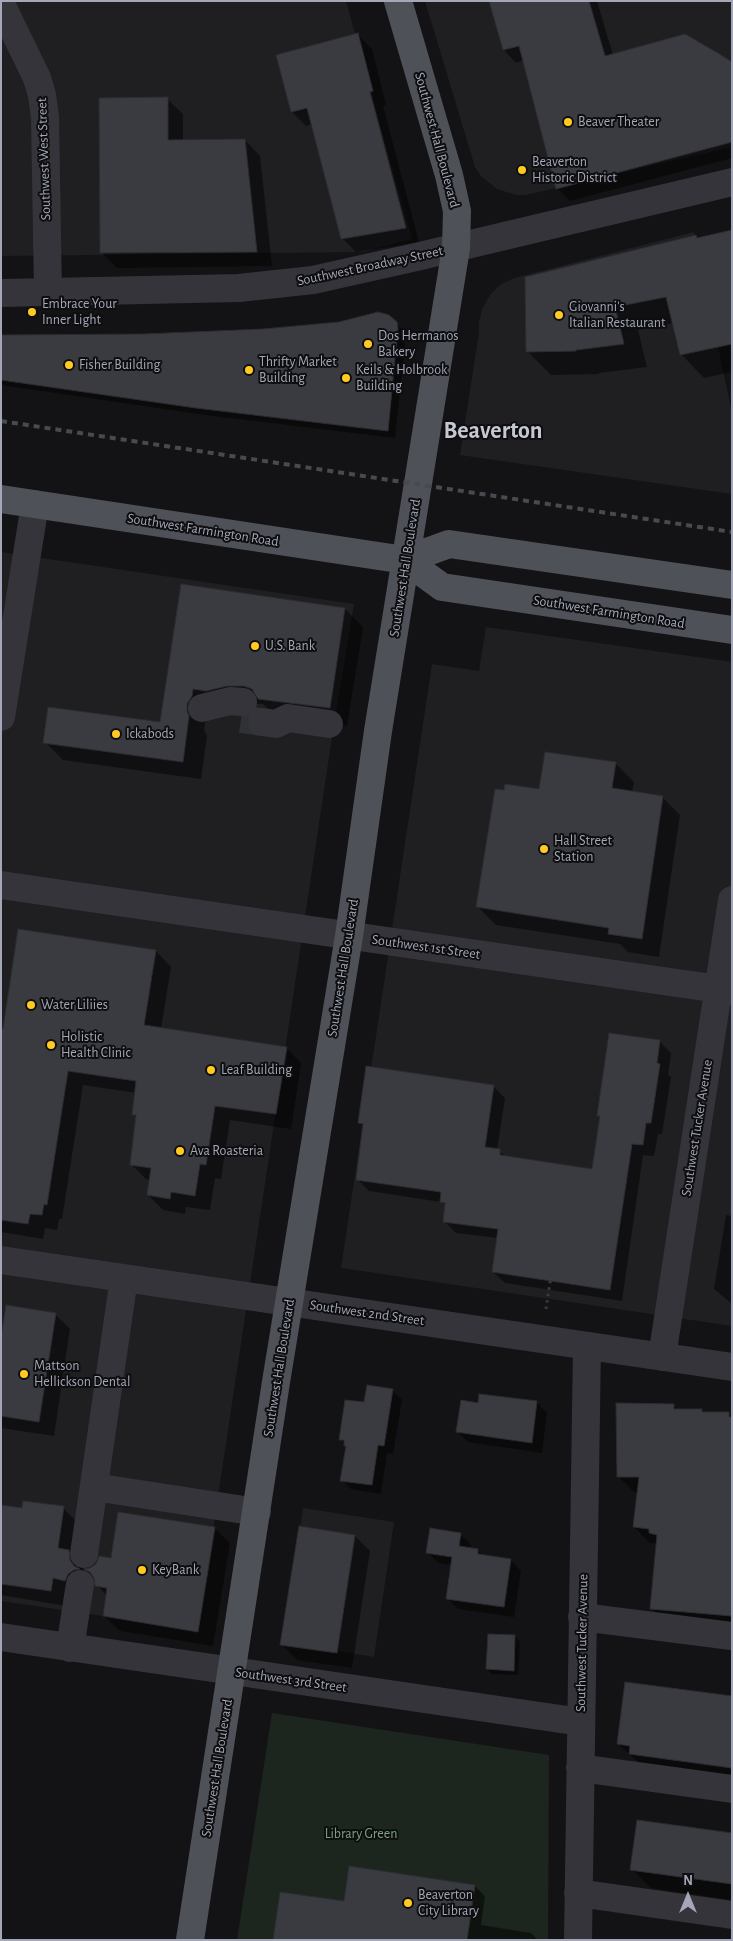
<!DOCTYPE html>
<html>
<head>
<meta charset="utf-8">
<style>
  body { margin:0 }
  #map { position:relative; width:733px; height:1941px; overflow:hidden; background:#131315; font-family:"Alegreya Sans",sans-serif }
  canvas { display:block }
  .frame { position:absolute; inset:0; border:2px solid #a3a7b7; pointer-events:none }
  .north { position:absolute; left:663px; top:1871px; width:50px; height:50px; -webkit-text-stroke:4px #0e0e10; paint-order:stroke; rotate:0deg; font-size:14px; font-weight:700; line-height:20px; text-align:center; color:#a3a7b7 }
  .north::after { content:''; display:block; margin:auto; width:18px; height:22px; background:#a3a7b7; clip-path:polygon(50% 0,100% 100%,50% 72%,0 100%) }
</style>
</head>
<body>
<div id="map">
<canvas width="733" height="1941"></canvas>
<div class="frame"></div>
<div class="north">N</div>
</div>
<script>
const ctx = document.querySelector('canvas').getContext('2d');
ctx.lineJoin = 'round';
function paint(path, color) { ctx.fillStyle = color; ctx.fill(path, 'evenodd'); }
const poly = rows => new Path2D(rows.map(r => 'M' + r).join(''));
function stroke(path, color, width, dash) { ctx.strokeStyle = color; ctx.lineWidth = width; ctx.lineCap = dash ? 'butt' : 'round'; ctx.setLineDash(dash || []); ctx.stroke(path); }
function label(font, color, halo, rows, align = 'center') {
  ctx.font = font + ' "Alegreya Sans",sans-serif'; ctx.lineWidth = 4; ctx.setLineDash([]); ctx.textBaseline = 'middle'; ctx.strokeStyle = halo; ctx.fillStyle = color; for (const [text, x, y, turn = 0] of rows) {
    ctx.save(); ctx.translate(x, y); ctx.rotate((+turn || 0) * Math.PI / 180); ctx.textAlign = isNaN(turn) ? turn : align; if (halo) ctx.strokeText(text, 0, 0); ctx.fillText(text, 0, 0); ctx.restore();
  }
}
paint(poly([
  [1,1,346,1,412,239,363,252,1,256],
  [425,1,732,1,732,147,526,195,516,195,497,189,481,176,475,167],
  [694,232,732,413,732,494,460,455,479,332,479,322,483,307,490,295,500,285,514,278],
  [1,552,354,604,331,744,198,1630,1,1601],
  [486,627,732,662,732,1326,341,1268,432,664,479,671],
  [303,1508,394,1522,374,1657,283,1642]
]), '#1f1f22');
paint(poly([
  [272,1713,549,1755,548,1940,237,1940]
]), '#1d251f');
paint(poly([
  [490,1,597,1,613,55,732,64,732,158,570,201,557,188,524,60,516,63,504,50],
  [358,35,372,49,386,105,383,106,419,242,356,252,342,238,312,124,306,126,292,112,278,55],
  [167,99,183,114,183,141,245,140,260,156,272,266,117,268,102,253],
  [732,231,732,372,704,378,681,354,674,323,638,330,647,367,599,373,599,374,551,375,527,351,696,236,699,239],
  [396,323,404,331,405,345,395,438,205,415,1,385,1,336,234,332],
  [182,585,345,609,363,627,347,726,277,717,263,704,245,703,210,715,205,723,204,730,207,736,201,779,63,760,45,742,161,723],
  [616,764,634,782,632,792,662,797,680,815,659,957,628,952,620,944,496,925,478,907,540,790],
  [156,951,171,967,161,1029,286,1048,301,1063,291,1129,230,1120,221,1179,215,1178,210,1210,186,1207,185,1214,163,1210,148,1195,150,1180,146,1179,131,1164,137,1118,133,1114,136,1093,83,1085,62,1219,59,1219,57,1230,45,1228,43,1239,1,1232,1,1030],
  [660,1042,671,1053,668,1075,671,1077,662,1134,658,1134,654,1156,643,1155,622,1301,505,1283,493,1272,498,1238,456,1233,444,1221,446,1206,441,1202,369,1191,357,1179,364,1127,359,1122,494,1087,505,1098,497,1150,507,1157,593,1170,601,1118,598,1115],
  [726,1215,732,1216,732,1304,714,1289],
  [55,1314,70,1329,54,1436,1,1428,1,1330],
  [393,1391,402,1400,393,1454,387,1453,381,1494,351,1489,342,1480,347,1447,341,1439,365,1404],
  [536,1402,547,1413,542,1453,468,1442,458,1432,479,1404],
  [674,1405,678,1410,702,1410,705,1414,728,1413,732,1417,732,1630,668,1624,652,1608,658,1544,650,1543,634,1527,639,1492,634,1492,618,1476],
  [1,1506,23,1509,63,1508,78,1523,84,1575,66,1606,1,1595],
  [214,1528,230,1543,213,1646,120,1631,104,1616,107,1596,97,1585,96,1579,87,1570,112,1559],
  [460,1534,471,1545,470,1549,478,1550,483,1556,510,1560,521,1571,514,1617,458,1609,447,1598,452,1565,438,1563,428,1552],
  [355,1536,370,1551,352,1668,297,1660,282,1645],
  [515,1636,520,1642,518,1675,492,1674,487,1669],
  [732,1697,732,1780,645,1768,618,1744],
  [732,1835,732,1900,651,1888,632,1869],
  [475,1886,485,1896,481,1925,531,1933,538,1940,274,1940,345,1903]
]), '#0007');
const building = poly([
  [489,1,589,1,605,56,685,34,721,55,732,62,732,142,556,189,519,46,503,50,489,1],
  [358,33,373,91,370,92,406,228,341,239,307,108,291,112,276,55,358,33],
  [168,97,168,140,245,139,257,252,100,253,99,98,168,97],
  [732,230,732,344,680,355,666,297,615,307,624,344,576,350,576,351,526,352,525,277,696,235,697,238,732,230],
  [378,312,389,315,397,322,398,328,388,431,196,408,1,380,1,335,144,334,263,329,339,322,378,312],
  [181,584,345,608,330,708,258,699,252,689,244,686,227,686,206,691,193,689,192,696,187,704,187,711,189,716,183,762,43,743,48,707,160,722,181,584],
  [545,752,616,762,612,788,663,796,642,939,608,934,609,928,476,907,495,789,504,790,505,784,539,789,545,752],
  [18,929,156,950,144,1025,287,1047,276,1114,215,1106,206,1165,200,1164,195,1196,171,1192,170,1199,147,1195,151,1168,130,1165,136,1115,132,1115,136,1081,68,1071,47,1205,44,1204,42,1215,30,1214,28,1224,1,1220,1,1029,3,1029,18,929],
  [609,1033,660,1040,657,1063,660,1064,651,1123,646,1123,643,1145,632,1144,610,1290,492,1272,498,1229,443,1222,445,1203,440,1202,441,1192,356,1180,363,1124,358,1123,366,1066,494,1085,485,1147,500,1149,500,1155,592,1169,600,1116,597,1116,609,1033],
  [6,1305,56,1313,39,1422,1,1416,1,1337,6,1305],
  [367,1385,393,1389,384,1446,378,1445,372,1485,340,1481,346,1446,344,1446,344,1440,339,1440,345,1400,364,1402,367,1385],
  [479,1394,537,1401,532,1443,456,1432,461,1400,478,1403,479,1394],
  [616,1403,674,1404,674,1409,702,1409,702,1412,729,1412,729,1417,732,1417,732,1616,650,1609,657,1535,649,1533,649,1529,633,1527,639,1477,617,1477,616,1403],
  [23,1501,64,1506,58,1548,69,1550,70,1560,74,1566,80,1569,74,1570,68,1574,65,1581,53,1578,51,1591,1,1584,1,1505,22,1508,23,1501],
  [118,1512,215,1527,198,1632,103,1616,107,1588,95,1586,94,1578,90,1572,84,1569,90,1568,96,1564,99,1556,111,1558,118,1512],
  [299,1526,355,1535,337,1653,280,1645,299,1526],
  [430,1528,461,1533,459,1546,478,1549,478,1554,511,1559,504,1607,446,1599,452,1557,426,1553,430,1528],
  [488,1634,515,1635,514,1671,486,1669,488,1634],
  [625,1682,732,1696,732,1768,629,1754,630,1746,617,1744,625,1682],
  [637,1820,732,1833,732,1884,630,1870,637,1820],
  [349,1866,475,1885,467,1940,273,1940,280,1892,344,1901,349,1866]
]);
paint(building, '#3a3b40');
stroke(building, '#2d2d31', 1);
stroke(poly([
  [241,719,262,722]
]), '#303135', 28, [28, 14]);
stroke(poly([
  [542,1224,575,1228],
  [536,1263,569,1268],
  [546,1309,562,1202]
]), '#3a3b41', 3, [2.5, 4]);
stroke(poly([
  [1,4,37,78,42,95,45,117,48,292],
  [1,293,239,288,313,280,416,257,732,182],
  [202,708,230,701,243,702],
  [1,717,35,504],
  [262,722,276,724,288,718,329,724],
  [1,885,732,991],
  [1,1260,732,1367],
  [662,1357,732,900],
  [94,1487,257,1512],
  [84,1554,124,1278],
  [582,1617,732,1636],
  [1,1637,581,1722],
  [70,1648,80,1584],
  [580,1768,732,1789],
  [578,1893,732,1915],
  [578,1940,587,1346]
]), '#34343a', 28);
stroke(poly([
  [1,499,405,560,449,544,732,585],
  [405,560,442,587,732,630],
  [190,1940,276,1382,349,936,378,731,456,248,457,211,449,175,398,1]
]), '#4f5159', 28);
stroke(poly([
  [1,421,732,532]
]), '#494a51', 4, [6, 5]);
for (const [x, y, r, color] of [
  [568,122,5,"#ffcb21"],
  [522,170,5,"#ffcb21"],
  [32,312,5,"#ffcb21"],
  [559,315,5,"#ffcb21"],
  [368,344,5,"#ffcb21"],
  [69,365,5,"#ffcb21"],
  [249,370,5,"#ffcb21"],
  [346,378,5,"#ffcb21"],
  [255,646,5,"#ffcb21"],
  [116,734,5,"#ffcb21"],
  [544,849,5,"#ffcb21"],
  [31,1005,5,"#ffcb21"],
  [51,1045,5,"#ffcb21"],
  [211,1070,5,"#ffcb21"],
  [180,1151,5,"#ffcb21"],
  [24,1374,5,"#ffcb21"],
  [142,1570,5,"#ffcb21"],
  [408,1903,5,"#ffcb21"]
]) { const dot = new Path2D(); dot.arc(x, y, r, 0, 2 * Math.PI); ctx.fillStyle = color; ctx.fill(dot); stroke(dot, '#0e0e10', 2); }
label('14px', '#a3a7b7', '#0e0e10', [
  ["Beaver Theater",578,122],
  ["Beaverton",532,162],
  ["Historic District",532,178],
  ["Embrace Your",42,304],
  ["Inner Light",42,320],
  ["Giovanni's",569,307],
  ["Italian Restaurant",569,323],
  ["Dos Hermanos",378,336],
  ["Bakery",378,352],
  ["Thrifty Market",259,362],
  ["Building",259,378],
  ["Fisher Building",79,365],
  ["Keils & Holbrook",356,370],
  ["Building",356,386],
  ["U.S. Bank",265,646],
  ["Ickabods",126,734],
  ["Hall Street",554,841],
  ["Station",554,857],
  ["Water Liliies",41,1005],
  ["Holistic",61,1037],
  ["Health Clinic",61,1053],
  ["Leaf Building",221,1070],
  ["Ava Roasteria",190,1151],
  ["Mattson",34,1366],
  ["Hellickson Dental",34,1382],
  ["KeyBank",152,1570],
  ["Beaverton",418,1895],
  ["City Library",418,1911]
], 'left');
label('14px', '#a3a7b7', '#0e0e10', [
  ["Southwest Hall Boulevard",437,140,75],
  ["Southwest West Street",44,159,-92],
  ["Southwest Broadway Street",370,266,-12],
  ["Southwest Farmington Road",203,530,9],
  ["Southwest Hall Boulevard",405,568,-81],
  ["Southwest Farmington Road",609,612,9],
  ["Southwest 1st Street",426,947,8],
  ["Southwest Hall Boulevard",343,968,-81],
  ["Southwest Tucker Avenue",697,1128,-81],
  ["Southwest 2nd Street",367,1313,8],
  ["Southwest Hall Boulevard",279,1368,-81],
  ["Southwest Tucker Avenue",582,1643,-89],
  ["Southwest 3rd Street",291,1680,8],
  ["Southwest Hall Boulevard",217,1768,-81]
]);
label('14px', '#79a380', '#0e0e10', [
  ["Library Green",361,1834]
]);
label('bold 24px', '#c5c7d2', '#0e0e10', [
  ["Beaverton",493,431]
]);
</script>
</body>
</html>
